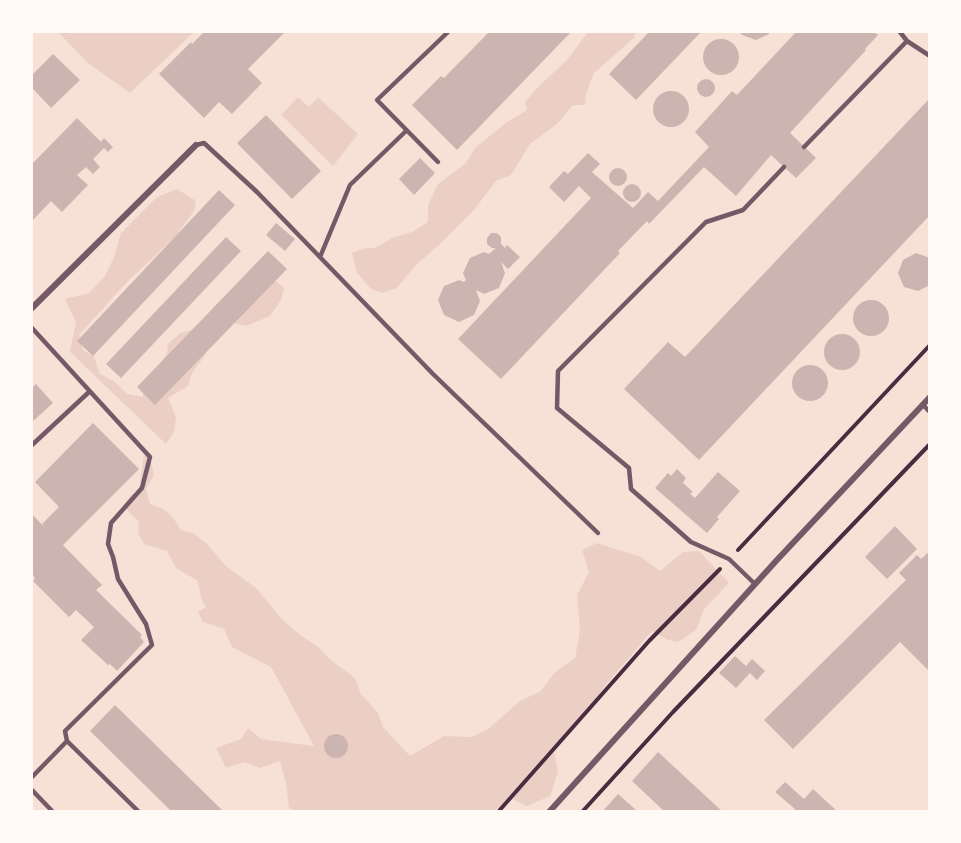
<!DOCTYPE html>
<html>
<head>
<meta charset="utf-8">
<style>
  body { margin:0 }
  #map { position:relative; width:961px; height:843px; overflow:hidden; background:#f7e1d7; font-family:"Exo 2",sans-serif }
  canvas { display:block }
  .frame { position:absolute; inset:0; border:33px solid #fffaf5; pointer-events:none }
</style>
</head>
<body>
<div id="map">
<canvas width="961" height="843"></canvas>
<div class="frame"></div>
</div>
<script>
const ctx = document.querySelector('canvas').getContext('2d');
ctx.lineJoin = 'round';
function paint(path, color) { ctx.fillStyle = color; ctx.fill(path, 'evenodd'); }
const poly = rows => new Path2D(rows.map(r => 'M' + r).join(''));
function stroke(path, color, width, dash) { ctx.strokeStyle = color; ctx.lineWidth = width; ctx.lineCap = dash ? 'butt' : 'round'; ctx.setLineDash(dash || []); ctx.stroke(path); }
paint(poly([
  [58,32,194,32,130,93,88,63],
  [588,32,636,32,634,38,594,73,586,94,585,105,573,105,557,124,530,144,511,175,496,181,474,210,442,242,415,266,397,288,382,293,371,289,357,273,352,253,366,248,375,248,392,238,412,232,428,222,428,205,438,184,466,163,475,148,507,122,527,110,525,102,540,85,567,60],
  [298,97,309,107,318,97,358,134,333,166,281,115],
  [177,189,196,201,194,211,175,237,127,282,79,335,83,350,94,357,100,374,115,382,127,394,143,397,143,385,167,354,168,344,180,333,196,329,206,336,206,354,192,373,188,386,168,398,176,417,174,432,166,444,70,352,76,322,65,299,89,293,105,276,114,257,121,233,157,197],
  [267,273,284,288,281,300,270,316,246,326,224,321],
  [144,455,150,457,154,475,146,489,150,504,163,509,172,516,181,530,193,533,206,543,226,566,256,588,281,618,300,635,317,646,332,661,355,678,361,694,378,713,383,727,410,756,444,736,471,737,487,730,520,701,541,691,554,673,575,658,580,630,577,595,589,572,582,550,597,543,641,557,660,571,683,552,699,551,729,583,704,609,696,630,678,642,668,640,652,631,604,687,587,712,554,750,558,772,550,796,527,806,510,798,494,811,297,811,289,808,286,784,280,761,260,768,244,762,226,768,216,748,241,739,248,728,261,739,314,746,271,667,232,647,224,629,203,622,198,612,206,607,201,598,198,581,176,568,167,551,144,544,138,533,139,522,123,506,131,495,139,491]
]), '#ebcfc5');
paint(poly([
  [204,32,285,32,248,69,262,83,232,114,219,102,204,118,159,74,191,42,192,44],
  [489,32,571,32,457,150,412,105,441,76,444,78],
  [649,32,701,32,636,100,609,74],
  [740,32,770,32,769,34,756,40,742,35],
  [796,32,874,32,878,35,865,49,866,50,790,133,816,158,796,178,771,155,736,196,704,167,649,224,647,221,618,251,620,253,501,379,458,339,591,198,579,186,564,202,549,187,564,171,568,174,588,153,600,164,592,172,633,208,648,192,658,201,709,147,695,132,732,91,737,95],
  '703 57a18 18 0 1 1 36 0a18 18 0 1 1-36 0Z',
  [53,54,80,80,51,108,32,88,32,75],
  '697 88a9 9 0 1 1 18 0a9 9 0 1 1-18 0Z',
  '653 109a18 18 0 1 1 36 0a18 18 0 1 1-36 0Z',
  [930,98,930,215,699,460,624,389,668,342,685,357],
  [266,115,321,171,292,199,237,143],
  [77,118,101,142,104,138,113,147,108,152,104,148,93,159,100,167,93,174,86,167,77,175,88,185,62,212,51,201,32,221,32,164],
  [420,158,435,173,414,195,399,179],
  '609 177a9 9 0 1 1 18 0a9 9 0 1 1-18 0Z',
  '623 193a9 9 0 1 1 18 0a9 9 0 1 1-18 0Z',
  [219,190,235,205,93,356,77,341],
  [276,223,295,239,285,251,266,235],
  [491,233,497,233,501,237,501,244,505,248,507,245,520,257,508,269,501,262,505,273,499,288,484,294,476,290,480,301,474,315,459,322,444,315,438,300,444,286,459,280,464,282,466,280,463,273,470,258,484,252,489,254,496,248,492,248,487,244,487,238],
  [226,237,241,251,121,378,106,364],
  [268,251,287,269,155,405,137,387],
  [916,253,930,258,930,285,918,291,904,287,898,273,903,260],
  '853 318a18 18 0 1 1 36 0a18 18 0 1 1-36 0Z',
  '824 352a18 18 0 1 1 36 0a18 18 0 1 1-36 0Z',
  '792 383a18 18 0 1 1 36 0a18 18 0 1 1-36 0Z',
  [36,384,53,403,32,422,32,388],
  [93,423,139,469,63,545,102,585,96,590,142,635,140,637,144,642,117,671,110,664,108,665,81,640,94,627,76,610,69,617,33,581,35,578,32,574,32,514,47,530,42,524,59,507,35,482],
  [677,469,686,478,683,483,693,492,690,494,695,498,718,472,740,491,717,517,719,519,707,533,655,488,668,473,671,476],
  [895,526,917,549,887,579,865,557],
  [930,551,930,672,900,642,793,749,764,720,906,580,899,573,917,555,921,559],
  [735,656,746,666,752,659,765,671,757,680,750,673,736,688,719,673],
  [115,705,224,812,172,812,90,731],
  '324 746a12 12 0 1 1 24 0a12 12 0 1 1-24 0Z',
  [658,752,723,812,665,812,632,781],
  [785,782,804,799,813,789,838,812,793,812,795,809,775,792],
  [618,794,636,810,634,812,602,812]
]), '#ccb4b1');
stroke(poly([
  [738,550,930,345],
  [498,812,649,641,720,569],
  [582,812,673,712,930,444]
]), '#4a2c40', 4);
stroke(poly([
  [900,32,907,41,930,56],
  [196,145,204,143,257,192,433,374,598,533],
  [804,147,907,41],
  [438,162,377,100,448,32],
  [320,257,350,185,406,131],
  [32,328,150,457,142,488,111,523,108,544,113,557,118,579,146,624,152,645,65,731,67,741],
  [923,405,930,412],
  [32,445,89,392],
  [755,584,729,559,691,542,631,489,629,468,557,408,558,371,706,222,743,210,784,167],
  [32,777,67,741,139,812],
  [32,790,53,812]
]), '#755966', 4.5);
stroke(poly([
  [32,308,196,145],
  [549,812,776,561,930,397]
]), '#755966', 6);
</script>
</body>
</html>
